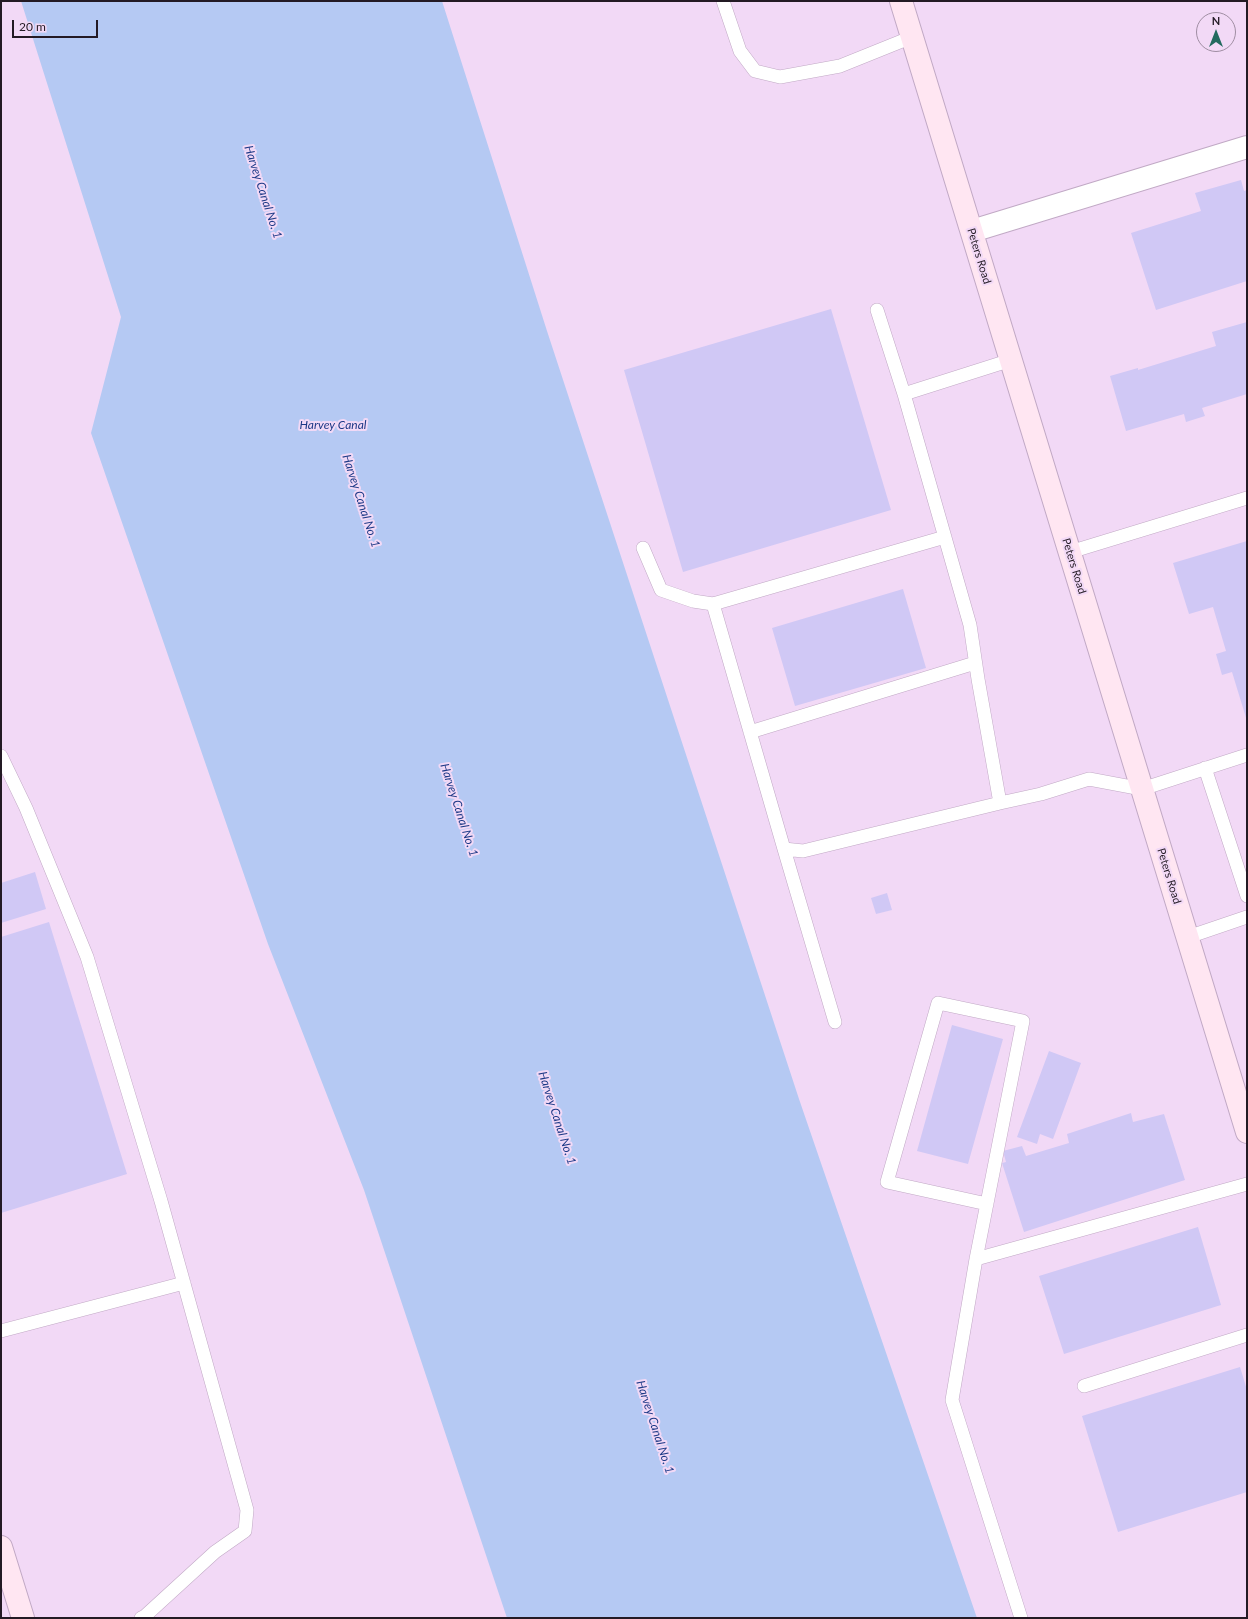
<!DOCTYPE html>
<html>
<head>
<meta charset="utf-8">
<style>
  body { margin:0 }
  #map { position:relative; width:1248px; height:1619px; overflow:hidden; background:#f2d9f6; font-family:Lato,sans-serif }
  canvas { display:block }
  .frame { position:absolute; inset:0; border:2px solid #231a24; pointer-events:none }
  .north { position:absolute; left:1196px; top:12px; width:40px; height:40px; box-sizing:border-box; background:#f2d9f6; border:1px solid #9f8da2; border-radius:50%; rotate:0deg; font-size:11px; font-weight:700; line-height:16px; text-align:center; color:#231a24 }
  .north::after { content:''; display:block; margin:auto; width:14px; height:18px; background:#236a5f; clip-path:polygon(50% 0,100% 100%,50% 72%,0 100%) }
  .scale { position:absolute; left:12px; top:20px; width:86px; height:18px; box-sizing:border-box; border:2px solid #231a24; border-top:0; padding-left:5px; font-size:12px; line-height:14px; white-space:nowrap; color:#231a24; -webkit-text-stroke:3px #f2d9f6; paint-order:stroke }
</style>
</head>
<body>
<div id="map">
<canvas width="1248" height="1619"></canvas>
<div class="frame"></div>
<div class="north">N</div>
<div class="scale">20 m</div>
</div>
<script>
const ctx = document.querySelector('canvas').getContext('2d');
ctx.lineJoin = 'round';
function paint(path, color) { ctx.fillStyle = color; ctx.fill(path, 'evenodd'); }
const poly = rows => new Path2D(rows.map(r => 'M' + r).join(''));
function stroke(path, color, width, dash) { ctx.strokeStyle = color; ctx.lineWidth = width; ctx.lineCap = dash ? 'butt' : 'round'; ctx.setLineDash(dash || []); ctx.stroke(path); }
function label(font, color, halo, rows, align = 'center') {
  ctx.font = font + ' Lato,sans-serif'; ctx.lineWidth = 4; ctx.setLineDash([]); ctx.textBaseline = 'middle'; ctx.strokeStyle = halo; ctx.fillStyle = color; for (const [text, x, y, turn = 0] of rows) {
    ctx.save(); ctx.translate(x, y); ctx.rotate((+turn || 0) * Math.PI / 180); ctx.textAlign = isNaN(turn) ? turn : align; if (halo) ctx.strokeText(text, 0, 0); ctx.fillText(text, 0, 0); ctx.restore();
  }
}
paint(poly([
  [21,1,442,1,547,331,799,1099,977,1618,507,1618,364,1190,268,944,91,433,121,317]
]), '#b5c9f3');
paint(poly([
  [1241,180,1244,191,1247,190,1247,281,1156,310,1131,233,1201,211,1195,193],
  [831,309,891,510,683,572,624,370],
  [1247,322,1247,394,1202,408,1205,416,1186,422,1184,414,1126,431,1110,376,1138,368,1138,370,1216,346,1212,332],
  [1247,541,1247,721,1232,672,1222,675,1216,654,1226,651,1213,607,1189,614,1173,563],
  [903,589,926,668,795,706,772,628],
  [35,872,46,909,1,923,1,883],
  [887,893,892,910,876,914,871,898],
  [49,922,127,1174,1,1213,1,937],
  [952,1025,1003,1039,968,1164,917,1151],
  [1049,1051,1081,1063,1053,1139,1040,1134,1037,1144,1017,1137],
  [1131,1113,1133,1122,1164,1114,1185,1180,1024,1232,1002,1163,1006,1162,1003,1151,1022,1146,1026,1156,1069,1143,1067,1134],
  [1198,1227,1221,1305,1064,1354,1039,1276],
  [1240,1367,1247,1390,1247,1492,1118,1532,1082,1416]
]), '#d0c8f5');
const lane = poly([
  [723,1,740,51,755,71,780,77,840,66,912,37],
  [877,310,904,394,1011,360],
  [904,394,970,625,978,679,1000,803,1041,794,1089,779,1142,789,1247,755],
  [945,537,713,604,784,849,803,851,1000,803],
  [643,548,661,590,693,601,713,604],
  [1070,552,1247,498],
  [750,732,975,663],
  [1,756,26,808,87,957,161,1201,247,1510,245,1531,215,1552,145,1616,141,1618],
  [1205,768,1247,896],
  [784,849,835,1022],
  [1188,937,1247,917],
  [987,1204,887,1182,938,1003,1023,1021,976,1259,1247,1184],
  [976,1259,952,1400,1021,1618],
  [1,1331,184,1283],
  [1084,1386,1247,1335]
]);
const street = poly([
  [972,231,1247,147]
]);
const secondary = poly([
  [901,1,1247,1132],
  [1,1547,23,1618]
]);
stroke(lane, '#c1a9c5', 14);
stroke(street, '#c1a9c5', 24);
stroke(secondary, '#c1a9c5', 24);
stroke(lane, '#fff', 13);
stroke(street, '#fff', 22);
stroke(secondary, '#ffe6f2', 22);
label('11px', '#231a24', '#f2d9f6', [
  ["Peters Road",979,256,73],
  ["Peters Road",1074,566,73],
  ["Peters Road",1169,876,73]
]);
label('italic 12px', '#1c3986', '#f2d9f6', [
  ["Harvey Canal No. 1",263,192,72],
  ["Harvey Canal",333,425],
  ["Harvey Canal No. 1",361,501,72],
  ["Harvey Canal No. 1",459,810,72],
  ["Harvey Canal No. 1",557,1118,72],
  ["Harvey Canal No. 1",655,1427,72]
]);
</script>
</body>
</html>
